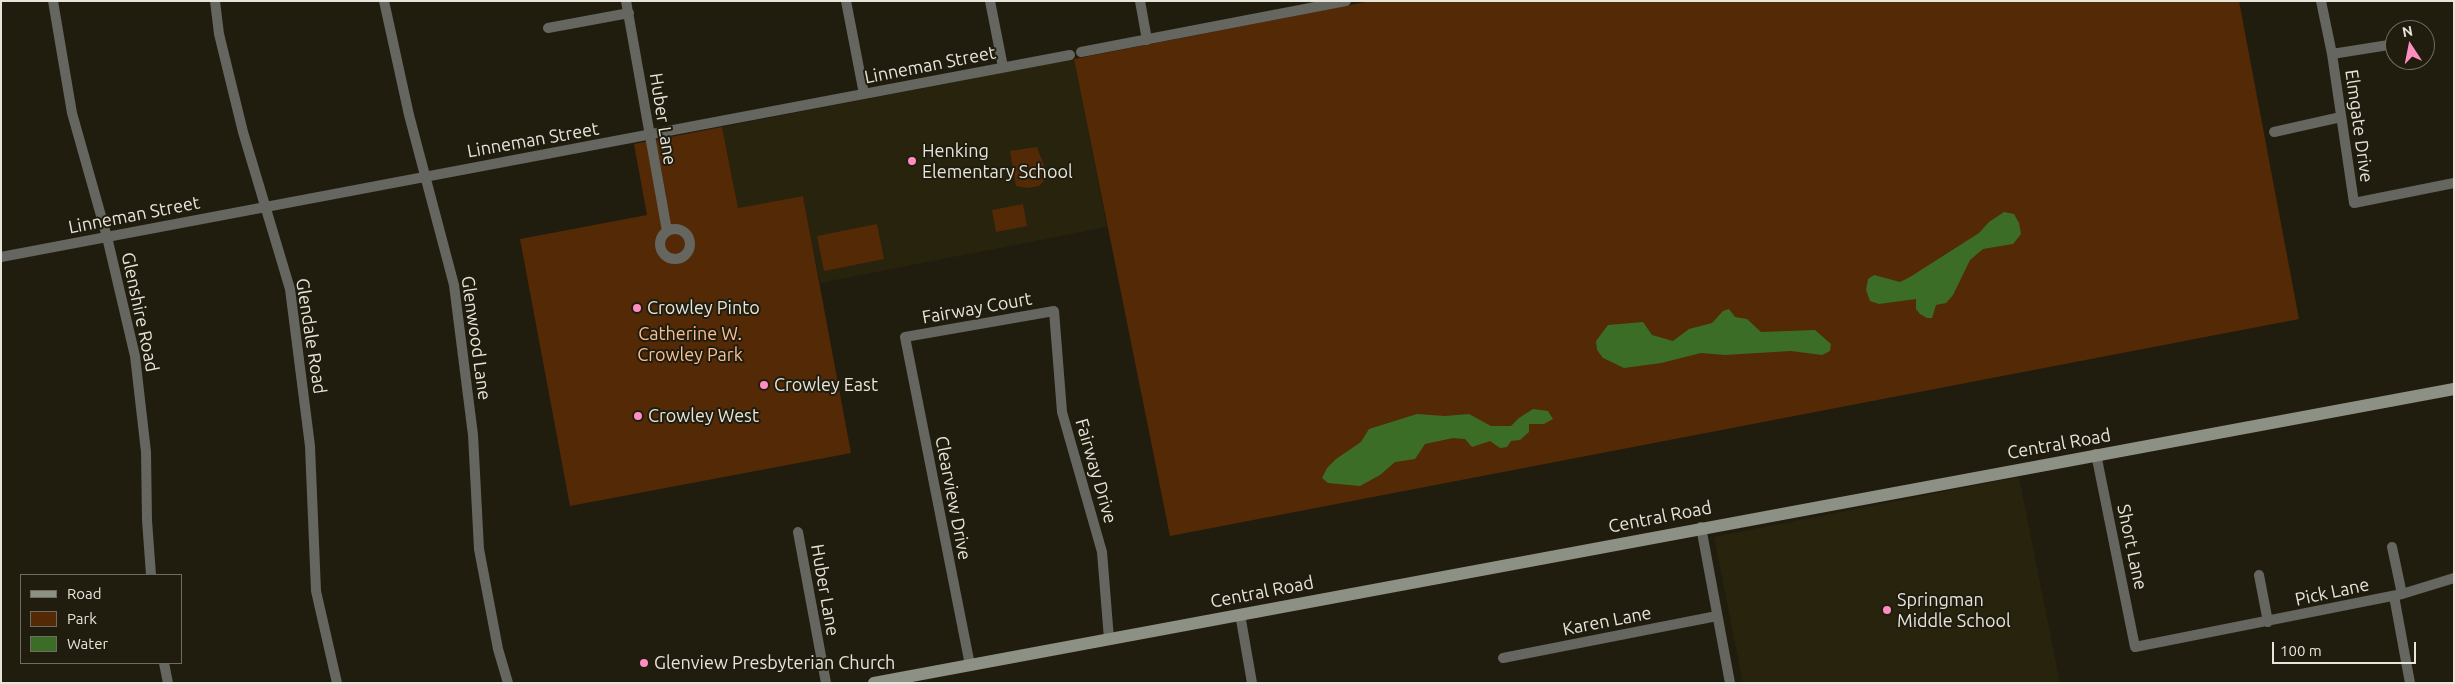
<!DOCTYPE html>
<html>
<head>
<meta charset="utf-8">
<style>
  body { margin:0 }
  #map { position:relative; width:2455px; height:684px; overflow:hidden; background:#201d0f; font-family:Ubuntu,sans-serif }
  canvas { display:block }
  .frame { position:absolute; inset:0; border:2px solid #e6e4db; pointer-events:none }
  .legend { position:absolute; left:20px; top:574px; width:162px; height:90px; box-sizing:border-box; background:#201d0f; border:1px solid #6f6d61; margin:0; padding:6px 9px; list-style:none; font-size:15px; color:#e6e4db }
  .legend li { display:flex; align-items:center; gap:10px; height:25px }
  .legend b { width:25px; border:1px solid #6f6d61 }
  .north { position:absolute; left:2385px; top:20px; width:50px; height:50px; box-sizing:border-box; background:#201d0f; border:1px solid #6f6d61; border-radius:50%; rotate:349deg; font-size:14px; font-weight:700; line-height:20px; text-align:center; color:#e6e4db }
  .north::after { content:''; display:block; margin:auto; width:18px; height:22px; background:#fd8ebf; clip-path:polygon(50% 0,100% 100%,50% 72%,0 100%) }
  .scale { position:absolute; left:2272px; top:642px; width:144px; height:22px; box-sizing:border-box; border:2px solid #e6e4db; border-top:0; padding-left:6px; font-size:15px; line-height:18px; white-space:nowrap; color:#e6e4db; -webkit-text-stroke:4px #201d0f; paint-order:stroke }
</style>
</head>
<body>
<div id="map">
<canvas width="2455" height="684"></canvas>
<div class="frame"></div>
<ul class="legend">
<li><b style="height:6px;background:#8d9084"></b>Road</li>
<li><b style="height:14px;background:#532906"></b>Park</li>
<li><b style="height:14px;background:#3c6d26"></b>Water</li>
</ul>
<div class="north">N</div>
<div class="scale">100 m</div>
</div>
<script>
const ctx = document.querySelector('canvas').getContext('2d');
ctx.lineJoin = 'round';
function paint(path, color) { ctx.fillStyle = color; ctx.fill(path, 'evenodd'); }
const poly = rows => new Path2D(rows.map(r => 'M' + r).join(''));
function stroke(path, color, width, dash) { ctx.strokeStyle = color; ctx.lineWidth = width; ctx.lineCap = dash ? 'butt' : 'round'; ctx.setLineDash(dash || []); ctx.stroke(path); }
function label(font, color, halo, rows, align = 'center') {
  ctx.font = font + ' Ubuntu,sans-serif'; ctx.lineWidth = 4; ctx.setLineDash([]); ctx.textBaseline = 'middle'; ctx.strokeStyle = halo; ctx.fillStyle = color; for (const [text, x, y, turn = 0] of rows) {
    ctx.save(); ctx.translate(x, y); ctx.rotate((+turn || 0) * Math.PI / 180); ctx.textAlign = isNaN(turn) ? turn : align; if (halo) ctx.strokeText(text, 0, 0); ctx.fillText(text, 0, 0); ctx.restore();
  }
}
paint(poly([
  [1074,59,1107,227,820,283,803,196,738,208,722,127],
  [2019,477,2060,683,1743,683,1714,537]
]), '#28230d');
paint(poly([
  [1371,1,2239,1,2299,319,1170,536,1074,59],
  [722,127,738,208,803,196,851,453,570,506,520,239,647,215,634,144],
  [1037,147,1048,176,1039,186,1027,188,1016,186,1010,151],
  [1023,204,1027,226,996,232,992,210],
  [877,224,884,259,824,271,817,236]
]), '#532906');
paint(poly([
  [2004,212,2014,214,2019,223,2021,234,2013,244,1983,249,1970,260,1953,295,1946,303,1936,305,1932,318,1927,318,1920,314,1916,309,1916,299,1879,304,1870,301,1866,290,1868,279,1874,275,1900,282,1910,277,1979,233,1989,222],
  [1729,309,1735,317,1747,319,1761,332,1815,330,1831,344,1830,351,1822,355,1791,351,1725,355,1701,353,1661,363,1624,368,1603,358,1597,350,1596,341,1608,325,1643,322,1652,335,1673,341,1689,329,1712,323,1723,311],
  [1533,409,1548,411,1553,419,1544,424,1529,424,1529,432,1520,440,1511,441,1507,447,1500,448,1490,441,1472,447,1465,439,1453,438,1425,444,1415,459,1395,462,1380,475,1360,486,1328,483,1322,478,1327,468,1336,459,1361,442,1369,429,1417,414,1445,416,1469,414,1491,426,1511,426,1519,418]
]), '#3c6d26');
stroke(poly([
  [53,1,72,113,107,237,135,356,146,452,147,520,151,575],
  [215,1,219,34,243,132,290,289,310,446,316,591,337,683],
  [384,1,409,115,454,285,473,435,479,549,498,649,508,683],
  [626,1,667,231],
  [846,1,864,94],
  [990,1,1003,67],
  [1140,1,1147,40],
  [2321,1,2332,54,2354,203,2454,183],
  [548,28,629,13],
  [1081,52,1346,1],
  [2332,54,2395,44],
  [2274,132,2341,117],
  '660 244a15 15 0 1 1 30 0a15 15 0 1 1-30 0Z',
  [1,257,1070,55],
  [2096,454,2135,647,2402,594,2454,578],
  [1701,527,1730,683],
  [798,532,826,683],
  [2392,547,2402,594],
  [2259,575,2268,622],
  [2394,596,2410,683],
  [1240,614,1252,683],
  [1503,658,1717,616],
  [164,663,168,683],
  [970,665,905,337,1054,311,1062,412,1102,552,1109,639]
]), '#64665f', 10);
stroke(poly([
  [874,683,2454,389]
]), '#8d9084', 12);
for (const [x, y, r, color] of [
  [912,161,5,"#fd8ebf"],
  [637,308,5,"#fd8ebf"],
  [764,385,5,"#fd8ebf"],
  [638,416,5,"#fd8ebf"],
  [1887,610,5,"#fd8ebf"],
  [644,663,5,"#fd8ebf"]
]) { const dot = new Path2D(); dot.arc(x, y, r, 0, 2 * Math.PI); ctx.fillStyle = color; ctx.fill(dot); stroke(dot, '#201d0f', 2); }
label('18px', '#e6e4db', '#201d0f', [
  ["Linneman Street",930,65,-11],
  ["Huber Lane",663,119,81],
  ["Elmgate Drive",2359,126,82],
  ["Linneman Street",533,140,-10],
  ["Linneman Street",134,215,-11],
  ["Fairway Court",977,308,-10],
  ["Glenshire Road",140,312,78],
  ["Glendale Road",311,336,81],
  ["Glenwood Lane",476,338,82],
  ["Central Road",2059,444,-10],
  ["Fairway Drive",1096,471,74],
  ["Clearview Drive",953,498,79],
  ["Central Road",1660,517,-11],
  ["Short Lane",2132,547,78],
  ["Huber Lane",825,590,80],
  ["Central Road",1262,592,-11],
  ["Pick Lane",2332,592,-12],
  ["Karen Lane",1607,621,-11]
]);
label('18px', '#e6e4db', '#201d0f', [
  ["Henking",922,151],
  ["Elementary School",922,172],
  ["Crowley Pinto",647,308],
  ["Crowley East",774,385],
  ["Crowley West",648,416],
  ["Springman",1897,600],
  ["Middle School",1897,621],
  ["Glenview Presbyterian Church",654,663]
], 'left');
label('18px', '#fbbf97', '#201d0f', [
  ["Catherine W.",690,334],
  ["Crowley Park",690,355]
]);
</script>
</body>
</html>
